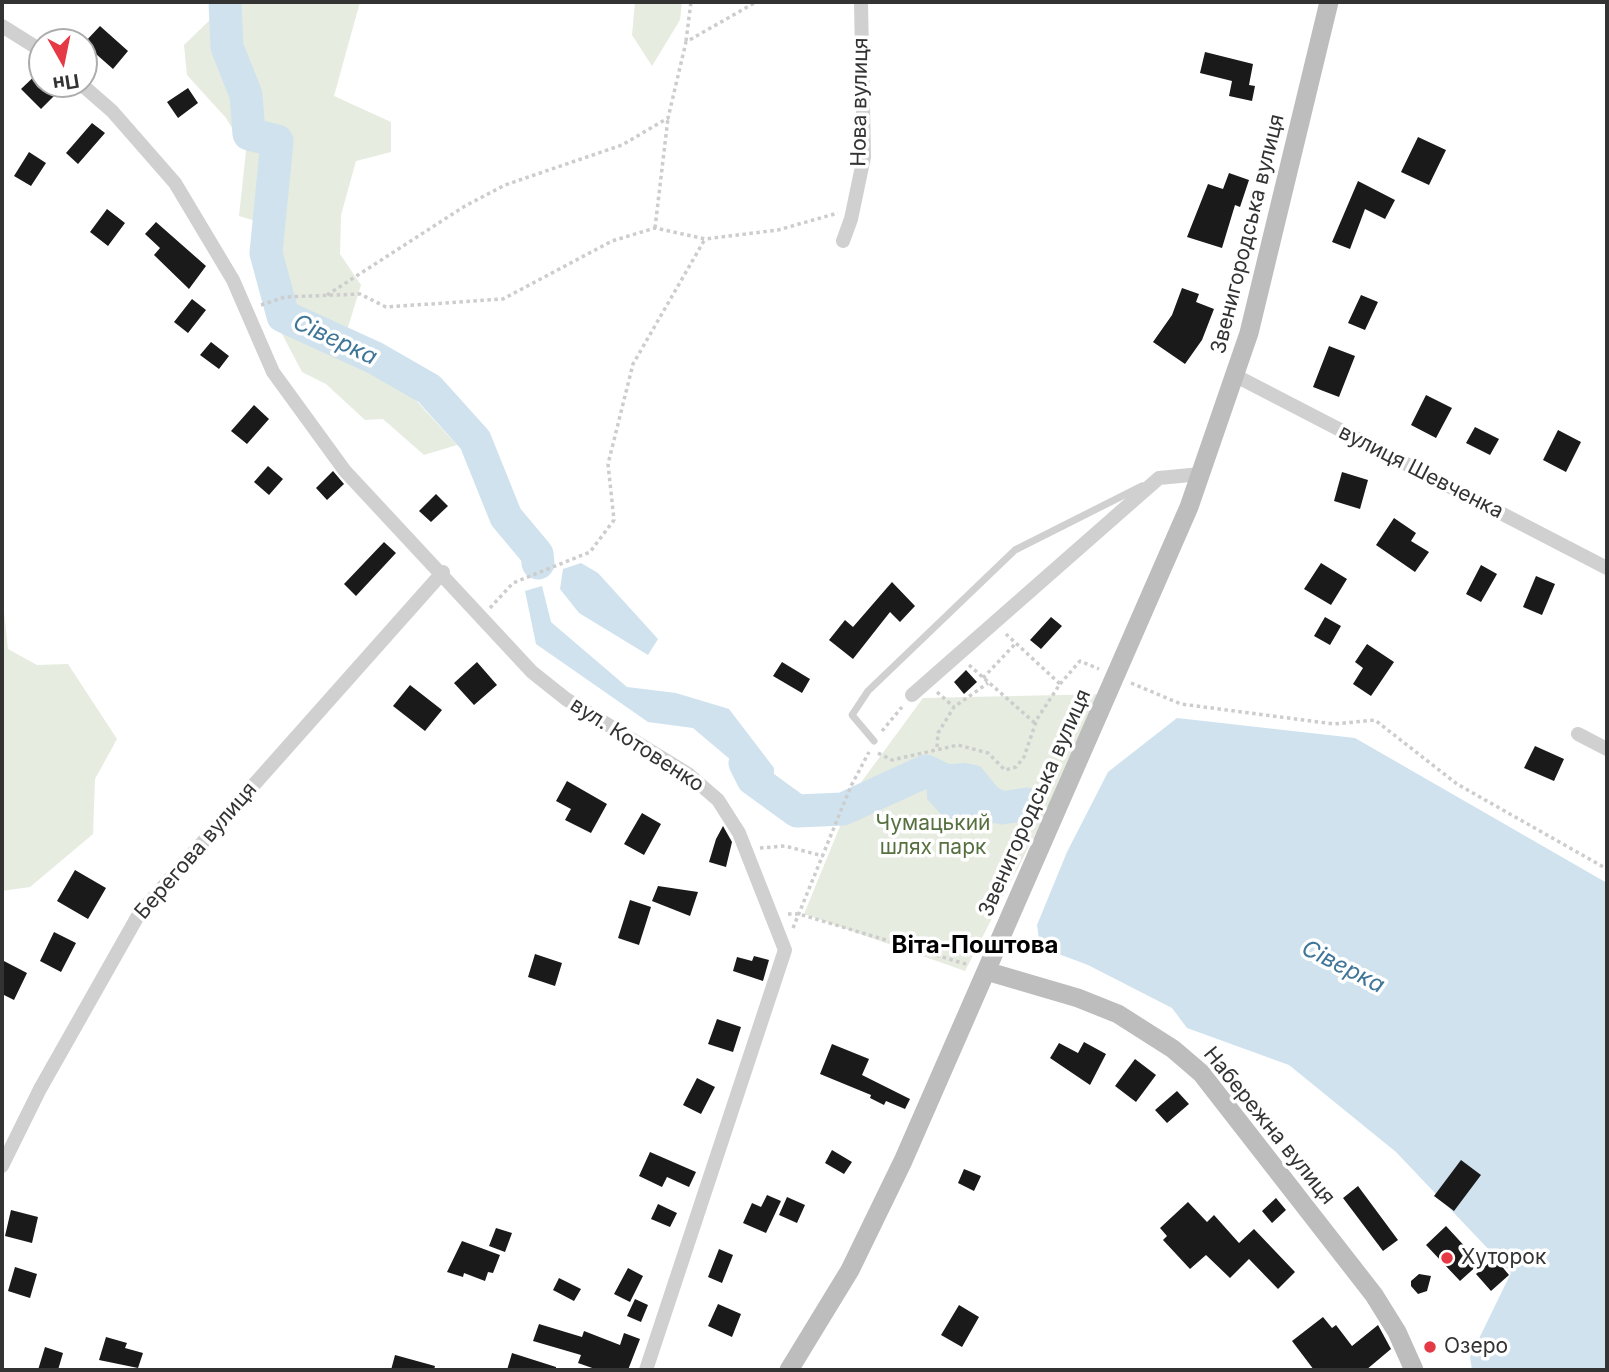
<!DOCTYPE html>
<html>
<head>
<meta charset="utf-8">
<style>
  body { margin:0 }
  #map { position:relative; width:1609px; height:1372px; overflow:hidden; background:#fff; font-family:Inter,sans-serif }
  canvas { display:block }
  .frame { position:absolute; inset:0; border:4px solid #333; pointer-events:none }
  .north { position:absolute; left:28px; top:28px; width:70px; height:70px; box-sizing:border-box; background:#fff; border:2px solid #adadad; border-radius:50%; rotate:171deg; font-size:19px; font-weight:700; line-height:28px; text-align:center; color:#333 }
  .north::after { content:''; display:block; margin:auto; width:24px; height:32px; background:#e63946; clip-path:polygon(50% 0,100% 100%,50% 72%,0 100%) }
</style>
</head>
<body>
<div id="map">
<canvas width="1609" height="1372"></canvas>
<div class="frame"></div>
<div class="north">Пн</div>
</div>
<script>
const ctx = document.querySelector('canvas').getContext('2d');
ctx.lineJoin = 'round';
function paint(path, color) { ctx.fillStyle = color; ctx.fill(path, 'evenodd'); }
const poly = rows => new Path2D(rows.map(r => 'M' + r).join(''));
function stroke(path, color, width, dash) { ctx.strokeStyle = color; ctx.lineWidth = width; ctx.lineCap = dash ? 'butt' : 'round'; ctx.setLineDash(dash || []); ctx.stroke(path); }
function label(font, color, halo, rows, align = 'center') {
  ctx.font = font + ' Inter,sans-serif'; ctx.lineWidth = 7; ctx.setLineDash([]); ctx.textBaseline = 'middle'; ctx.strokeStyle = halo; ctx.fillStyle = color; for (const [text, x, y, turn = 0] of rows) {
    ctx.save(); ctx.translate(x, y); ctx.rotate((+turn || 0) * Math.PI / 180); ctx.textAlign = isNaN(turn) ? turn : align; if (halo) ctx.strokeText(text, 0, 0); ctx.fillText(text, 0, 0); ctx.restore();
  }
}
paint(poly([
  [237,2,360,2,334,96,391,122,391,152,356,161,341,215,340,254,361,285,348,327,359,367,412,396,457,445,424,455,383,419,365,420,326,384,302,372,281,332,260,273,259,222,239,216,246,151,226,118,187,75,184,45,215,15],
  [635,2,682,2,680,20,652,66,632,35],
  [2,594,8,649,37,665,68,664,117,739,95,779,93,834,30,887,2,891],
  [1107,694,965,971,804,914,854,792,923,698]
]), '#e6ecdf');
paint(poly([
  [581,563,598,573,658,639,648,655,579,613,560,589,563,569],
  [542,586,551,622,627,687,676,693,729,709,774,768,774,798,763,805,736,777,738,766,693,728,648,722,536,644,525,591],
  [1177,718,1355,738,1607,883,1607,1370,1472,1370,1470,1357,1511,1273,1396,1152,1289,1065,1187,1028,1172,1008,1088,965,1040,947,1037,925,1067,852,1108,772],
  [965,763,980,766,1003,794,1002,820,974,831,947,821,927,799,926,771,939,765]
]), '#cfe2ee');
stroke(poly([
  [225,2,227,47,246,95,249,134,277,141,266,253,283,316,375,358,429,389,475,440,506,517,537,554,538,563],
  [745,763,753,779,797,811,843,809,926,771,1002,808,1027,804]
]), '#cfe2ee', 33);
paint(poly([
  [100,26,128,51,113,69,96,54,84,68,84,43],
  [1205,52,1253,64,1249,85,1255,86,1252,101,1229,96,1232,81,1200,73],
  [42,69,42,84,66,84,41,109,21,89],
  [188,88,198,103,178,118,167,102],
  [92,123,105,133,78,164,66,153],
  [1418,137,1446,150,1429,185,1401,172],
  [29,152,46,163,31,186,14,176],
  [1229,173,1249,180,1240,207,1235,205,1222,248,1187,237,1208,184,1223,189],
  [1358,181,1395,200,1385,219,1365,209,1350,249,1332,242],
  [107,209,125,223,108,246,90,232],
  [156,222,206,266,189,289,154,255,160,248,145,234],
  [1182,288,1199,294,1196,302,1214,309,1202,340,1185,364,1153,342,1172,315],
  [1361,295,1378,302,1365,330,1348,323],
  [192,299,206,310,188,333,174,322],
  [211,342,229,356,219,369,200,355],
  [1329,346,1355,356,1339,397,1313,387],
  [1426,395,1452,408,1436,438,1411,425],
  [254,405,269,419,247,444,231,431],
  [1475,427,1499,439,1490,455,1466,443],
  [1558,430,1581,442,1566,472,1543,460],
  [268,466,283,479,269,495,254,482],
  [333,471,344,484,327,500,316,488],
  [1342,472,1368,480,1360,509,1334,501],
  [436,494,448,506,431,522,419,511],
  [1394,518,1416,533,1411,541,1429,552,1415,572,1376,545],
  [384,542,396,553,356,596,344,584],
  [1321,563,1347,579,1331,605,1304,589],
  [1481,565,1497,574,1481,602,1466,594],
  [1536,576,1555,584,1542,615,1523,607],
  [892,582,915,606,900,622,890,612,853,659,829,640,845,620,853,627],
  [1051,617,1062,626,1041,649,1030,640],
  [1325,617,1341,626,1330,645,1314,636],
  [1367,644,1394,662,1371,696,1353,684,1363,668,1355,662],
  [477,662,497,685,474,705,454,683],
  [782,662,810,679,802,693,773,676],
  [966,670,977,682,964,694,954,682],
  [410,685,442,710,425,731,393,706],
  [1535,746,1564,759,1554,781,1524,768],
  [567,781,607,804,591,833,565,820,571,809,556,801],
  [642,813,661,824,644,855,624,844],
  [723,826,732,842,726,867,709,862,716,839],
  [75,870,106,888,88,919,57,901],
  [658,886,698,892,690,916,652,901],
  [630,900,651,907,639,945,618,938],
  [54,932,76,943,61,972,40,961],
  [535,954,562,963,555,986,528,977],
  [754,956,769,960,763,981,733,971,737,957,752,961],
  [2,960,27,973,14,1000,2,994],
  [717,1019,741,1027,733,1052,708,1044],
  [1084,1042,1106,1054,1090,1085,1050,1058,1059,1043,1078,1053],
  [832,1044,869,1059,862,1075,910,1099,905,1109,886,1101,884,1105,870,1098,871,1095,820,1074],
  [1135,1059,1156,1075,1136,1102,1115,1086],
  [697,1078,715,1087,701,1114,683,1105],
  [1177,1091,1189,1104,1167,1123,1155,1110],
  [832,1150,852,1162,844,1174,825,1163],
  [650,1152,696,1172,689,1187,667,1177,662,1187,639,1176],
  [1461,1160,1481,1175,1454,1211,1434,1196],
  [964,1169,981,1176,974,1191,958,1183],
  [1358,1186,1398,1240,1383,1251,1343,1198],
  [767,1195,781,1201,766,1233,743,1223,752,1203,761,1207],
  [787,1197,805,1205,797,1223,779,1215],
  [1276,1198,1286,1210,1272,1223,1262,1211],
  [1188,1202,1207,1222,1214,1215,1239,1243,1254,1229,1295,1272,1278,1289,1249,1259,1230,1278,1206,1255,1190,1269,1163,1240,1167,1236,1160,1228],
  [658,1204,677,1213,670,1227,651,1219],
  [11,1210,38,1217,32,1243,5,1236],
  [1446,1226,1480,1263,1460,1281,1426,1245],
  [496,1228,512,1233,505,1252,489,1246],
  [462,1241,500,1255,493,1273,488,1272,485,1281,464,1273,463,1277,447,1272],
  [719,1249,733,1255,722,1283,708,1277],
  [1495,1258,1509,1275,1491,1291,1476,1274],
  [15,1267,37,1274,30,1298,8,1291],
  [628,1268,643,1276,630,1302,614,1294],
  [1419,1274,1431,1276,1427,1291,1418,1294,1411,1286,1411,1281],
  [559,1278,581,1289,574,1301,553,1290],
  [635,1299,648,1305,641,1322,627,1316],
  [718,1304,741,1314,732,1337,708,1326],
  [959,1305,979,1317,962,1347,941,1335],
  [1323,1317,1332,1328,1336,1325,1352,1346,1378,1325,1391,1349,1366,1370,1314,1370,1292,1341],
  [539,1324,582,1337,584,1331,620,1345,624,1333,640,1339,628,1370,598,1370,578,1363,581,1355,533,1341],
  [106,1337,127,1343,125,1348,143,1353,138,1368,99,1360],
  [45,1347,63,1353,58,1370,38,1370],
  [512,1353,556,1367,556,1370,507,1370],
  [395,1355,435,1366,434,1370,391,1370]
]), '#1a1a1a');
stroke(poly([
  [686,41,691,2],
  [655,228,668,118],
  [327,295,465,206,505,185,622,145,668,118,686,42,756,2],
  [261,305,285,297,360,294,386,307,503,299,612,241,655,228,705,239,778,230,838,213],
  [490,608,513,583,590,552,614,520,608,464,633,364,705,239],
  [969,665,1036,724],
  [983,678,1016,643],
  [1131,683,1181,704,1334,724,1375,720,1457,784,1607,869],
  [1060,684,1080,661,1099,669],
  [937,692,954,707],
  [882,731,902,707],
  [937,747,938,733,954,707,988,683],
  [878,753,892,760,958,745,988,753,1005,770,1016,767,1024,757,1037,719,1060,684,1006,634],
  [760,848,785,846,823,856],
  [788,914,799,914,969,965],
  [793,928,851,786,869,752]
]), '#cdcdcd', 3.5, [3.5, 3.5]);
stroke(poly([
  [874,741,852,715,868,691,1015,550,1142,486]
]), '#d0d0d0', 7);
stroke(poly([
  [2,26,42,51],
  [81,84,112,111,175,183,233,280,273,372,345,471,532,672,566,699,688,774,718,800,739,833,785,950,646,1370],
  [843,241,851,219,864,157,861,2],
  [1236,376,1607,568],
  [912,695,1159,478,1201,474],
  [1578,734,1607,749],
  [2,1166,40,1089,139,914,443,572]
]), '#d0d0d0', 14);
stroke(poly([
  [986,971,1078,998,1118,1014,1173,1049,1201,1073,1374,1295,1397,1332,1414,1370],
  [789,1370,850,1270,903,1161,1189,507,1249,333,1329,2]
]), '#bdbdbd', 19);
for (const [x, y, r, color] of [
  [1447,1258,7,"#e63946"],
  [1430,1347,7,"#e63946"]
]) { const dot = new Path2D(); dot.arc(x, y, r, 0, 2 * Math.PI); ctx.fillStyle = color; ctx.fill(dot); stroke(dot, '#fff', 2.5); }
label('21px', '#333', '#fff', [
  ["Нова вулиця",860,102,-89],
  ["Звенигородська вулиця",1248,234,-76],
  ["вулиця Шевченка",1421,472,27],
  ["вул. Котовенко",637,745,33],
  ["Звенигородська вулиця",1035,803,-66],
  ["Берегова вулиця",196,851,-49],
  ["Набережна вулиця",1269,1126,51]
]);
label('21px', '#56703f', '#fff', [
  ["Чумацький",933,824],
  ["шлях парк",933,848]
]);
label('21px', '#333', '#fff', [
  ["Хуторок",1461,1258],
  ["Озеро",1444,1347]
], 'left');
label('italic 23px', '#3f7597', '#fff', [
  ["Сіверка",335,340,25],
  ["Сіверка",1343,967,27]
]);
label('bold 24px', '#000', '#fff', [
  ["Віта-Поштова",975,946]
]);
</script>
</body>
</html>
